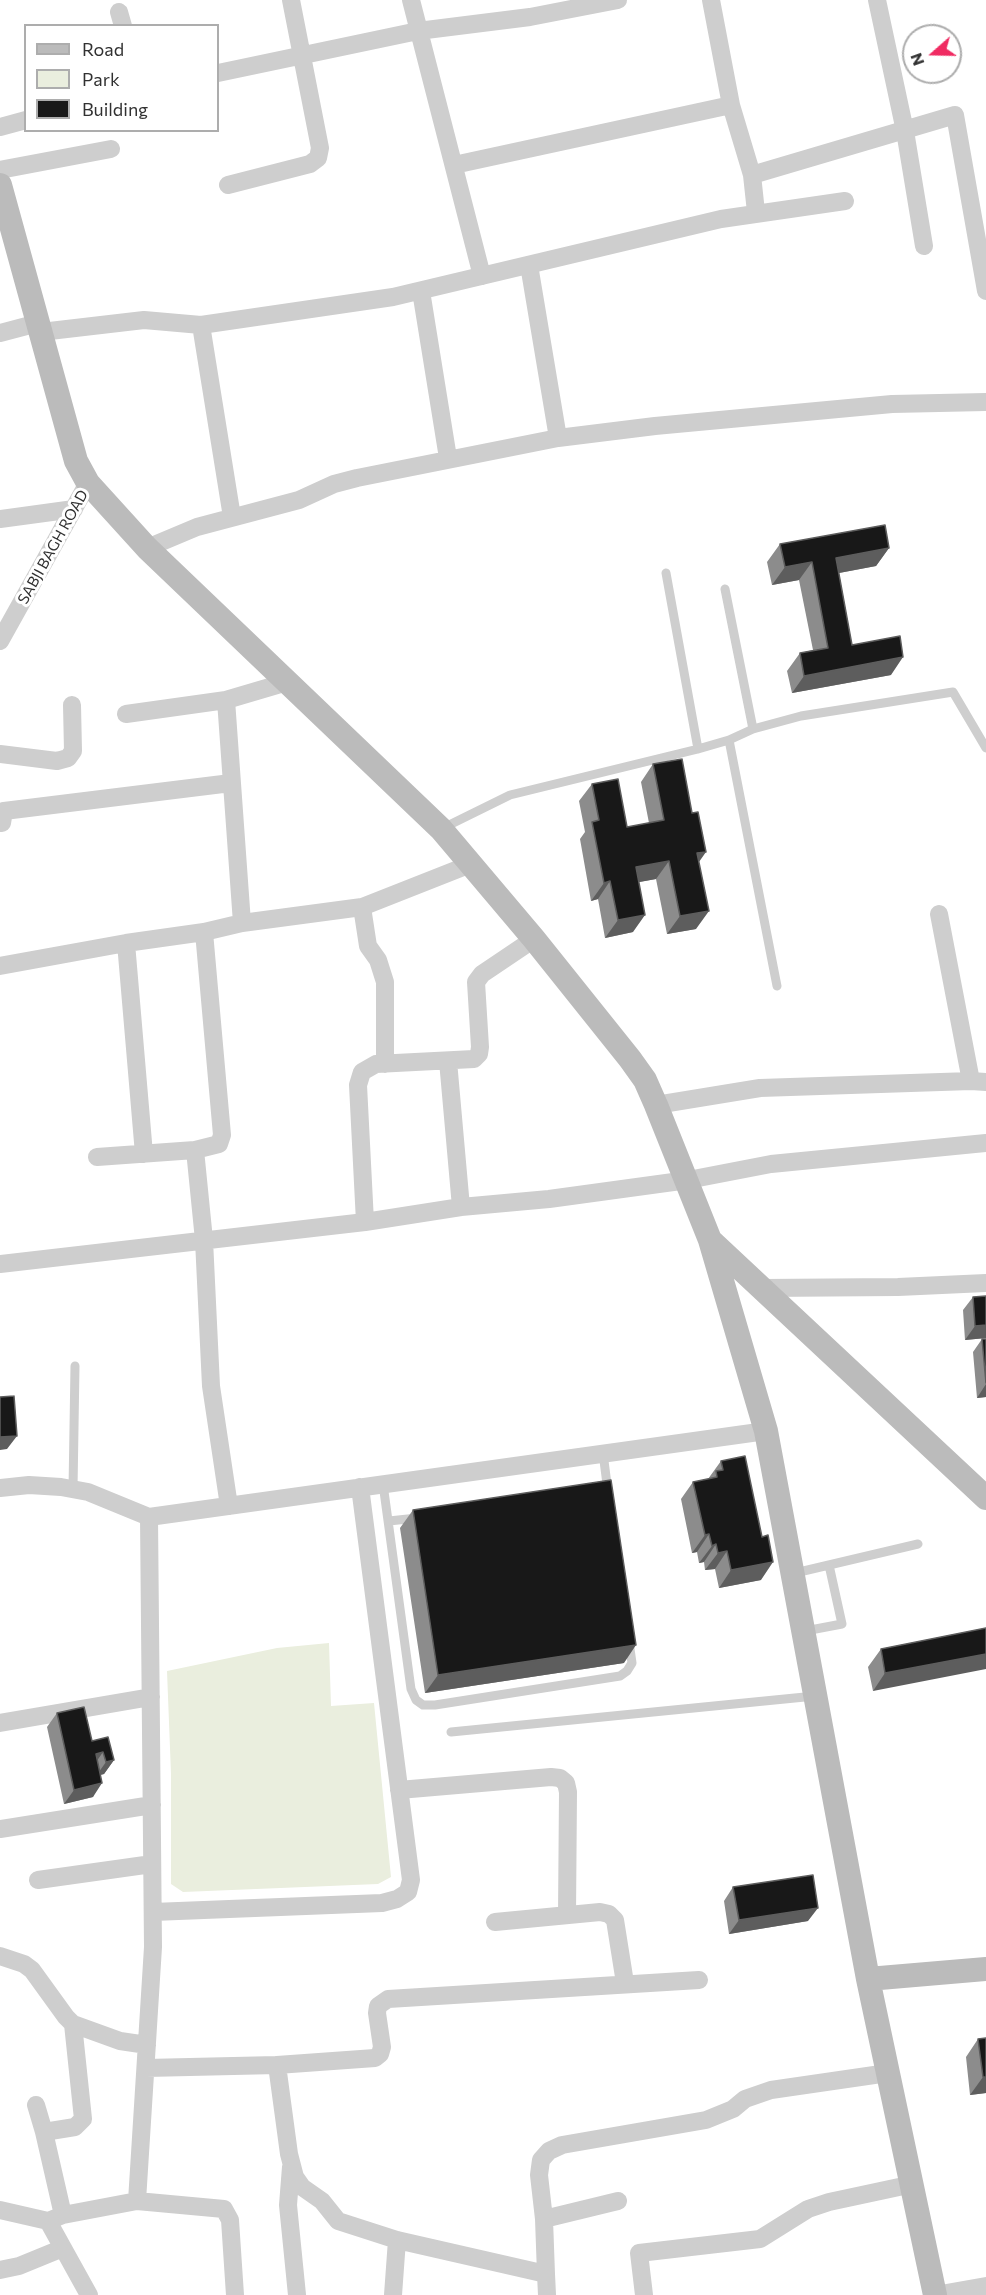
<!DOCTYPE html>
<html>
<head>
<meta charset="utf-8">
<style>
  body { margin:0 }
  #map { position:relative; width:986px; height:2295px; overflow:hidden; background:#fff; font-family:Commissioner,sans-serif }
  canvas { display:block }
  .legend { position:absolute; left:24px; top:24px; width:195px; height:108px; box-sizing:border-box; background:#fff; border:2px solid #adadad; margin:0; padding:8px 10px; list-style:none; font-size:18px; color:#313131 }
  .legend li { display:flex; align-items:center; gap:12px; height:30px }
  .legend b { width:30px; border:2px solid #adadad }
  .north { position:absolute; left:902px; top:24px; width:60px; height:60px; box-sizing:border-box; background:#fff; border:2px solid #adadad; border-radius:50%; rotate:250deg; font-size:16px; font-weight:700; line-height:24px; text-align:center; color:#313131 }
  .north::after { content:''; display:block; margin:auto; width:21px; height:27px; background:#f02b62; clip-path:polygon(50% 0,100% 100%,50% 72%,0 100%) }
</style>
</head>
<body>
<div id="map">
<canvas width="986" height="2295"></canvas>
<ul class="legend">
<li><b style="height:8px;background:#bbb"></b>Road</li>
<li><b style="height:16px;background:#eaeede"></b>Park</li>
<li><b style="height:16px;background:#181818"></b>Building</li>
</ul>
<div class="north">N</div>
</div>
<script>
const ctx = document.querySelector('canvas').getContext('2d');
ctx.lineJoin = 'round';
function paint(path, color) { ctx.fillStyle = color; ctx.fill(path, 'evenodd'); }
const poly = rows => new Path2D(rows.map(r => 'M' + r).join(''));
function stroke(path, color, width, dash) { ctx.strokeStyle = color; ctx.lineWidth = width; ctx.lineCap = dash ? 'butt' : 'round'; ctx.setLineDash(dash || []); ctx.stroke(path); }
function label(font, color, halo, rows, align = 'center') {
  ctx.font = font + ' Commissioner,sans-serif'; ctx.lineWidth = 6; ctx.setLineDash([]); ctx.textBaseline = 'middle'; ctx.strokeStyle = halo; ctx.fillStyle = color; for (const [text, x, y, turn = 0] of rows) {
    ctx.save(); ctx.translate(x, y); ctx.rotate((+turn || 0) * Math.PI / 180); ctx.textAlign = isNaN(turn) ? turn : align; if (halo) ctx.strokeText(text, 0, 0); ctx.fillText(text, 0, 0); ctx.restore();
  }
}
paint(poly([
  [329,1643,331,1706,374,1703,391,1877,378,1884,183,1892,171,1884,171,1774,167,1671,277,1648]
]), '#eaeede');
stroke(poly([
  [666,573,698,749],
  [725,589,753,729],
  [729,740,777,986],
  [443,828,510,795,698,749,729,740,753,729,801,716,953,692,986,748],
  [603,1453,608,1492],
  [383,1484,411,1689,416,1700,423,1705,435,1705,620,1676,627,1671,632,1663,629,1642],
  [73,1489,75,1366],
  [389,1521,417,1518],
  [795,1573,918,1544],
  [805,1631,842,1624,829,1565],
  [451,1732,815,1696]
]), '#cecece', 9);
stroke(poly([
  [411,0,482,276],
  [877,0,905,131,924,246],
  [119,12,123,26],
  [218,73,418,31,530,17,618,0],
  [731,105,752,175,955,115,986,291],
  [0,127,26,120],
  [454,165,731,105,711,0],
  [0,170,111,149],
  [752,175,756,212],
  [228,185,310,164,318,158,320,148,291,0],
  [529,265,558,438],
  [421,291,448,458],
  [201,325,232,517],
  [41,332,144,320,201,325,393,297,721,219,845,201],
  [0,333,38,323],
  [0,519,74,509],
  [147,548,197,527,299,500,334,484,357,478,558,438,655,426,892,404,986,402],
  [0,641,88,483],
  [226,700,242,923],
  [126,714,226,700,287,682],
  [0,754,57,761,68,758,73,751,72,705],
  [0,823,2,823,4,811,231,783],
  [362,907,368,946,378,960,385,982,385,1064],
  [939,914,971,1081],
  [204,932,222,1135,219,1144,195,1150,204,1240,211,1386,229,1506],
  [126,943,144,1154],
  [0,966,126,943,204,932,242,923,362,907,471,864],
  [448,1061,461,1207],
  [656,1105,760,1088,971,1081,986,1082],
  [97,1157,195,1150],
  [365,1222,358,1085,362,1072,376,1064,474,1059,479,1054,480,1047,476,982,482,974,534,939],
  [0,1264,365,1222,461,1207,549,1199,688,1180,771,1164,986,1143],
  [762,1288,898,1287,986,1283],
  [0,1488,29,1485,61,1487,88,1492,149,1517],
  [0,1723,151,1697],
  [399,1790,551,1777,560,1778,566,1783,568,1792,567,1915],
  [0,1829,152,1805],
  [38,1880,152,1864],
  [153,1912,382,1903,397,1899,408,1892,411,1880,360,1487],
  [495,1922,600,1912,609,1914,615,1920,625,1983],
  [0,1956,24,1964,32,1970,66,2017,73,2024,120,2041,147,2045],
  [277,2065,289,2154,295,2177,302,2187,322,2201,338,2221,397,2240,546,2274,544,2219,539,2175,541,2160,549,2151,562,2145,706,2120,733,2109,745,2099,771,2090,888,2073],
  [146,2068,277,2065,375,2058,380,2054,382,2047,377,2013,378,2006,388,1999,699,1980],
  [36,2105,44,2132],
  [291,2167,288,2205,297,2295],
  [137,2201,153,1947,149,1517,766,1431],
  [0,2210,48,2221,89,2295],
  [63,2215,44,2132,75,2127,83,2119,73,2024],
  [544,2219,618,2201],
  [48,2221,63,2215,137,2201,224,2209,230,2220,235,2295],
  [0,2270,19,2266,63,2248],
  [546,2274,547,2295],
  [393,2295,397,2240],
  [644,2295,639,2253,760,2239,808,2209,829,2202,913,2184],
  [935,2295,986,2286]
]), '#cecece', 18);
stroke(poly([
  [0,185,76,461,88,483,147,548,441,829,534,939,630,1059,645,1080,656,1105,710,1240,766,1431,868,1979,935,2295],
  [710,1240,986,1498],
  [868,1979,986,1969]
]), '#bbb', 24);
paint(poly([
  [780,544,889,548,876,566,839,573,852,645,891,675,792,693,787,671,800,653,813,650,799,580,772,585,767,562],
  [653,764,699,862,696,929,667,934,656,879,639,882,633,932,605,938,598,899,591,901,580,839,585,832,579,801,592,784,627,827,649,823,641,782],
  [973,1297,986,1338,965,1340,963,1310],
  [982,1339,986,1339,986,1397,977,1398,973,1352],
  [721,1461,761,1580,719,1588,715,1569,705,1570,704,1562,699,1563,697,1552,692,1553,681,1499,693,1482,708,1479],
  [413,1510,624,1663,425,1693,400,1528],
  [986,1628,873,1691,868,1667,881,1649],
  [57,1713,92,1741,114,1760,104,1774,100,1775,93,1797,64,1804,47,1727],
  [733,1887,808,1921,729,1934,724,1901],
  [986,2038,986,2093,970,2095,966,2057,978,2039]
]), '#8c8c8c');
paint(poly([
  [889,548,876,566,823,576,836,558],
  [812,562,799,580,772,585,785,567],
  [903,657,891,675,792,693,804,676],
  [706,852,694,869,697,853],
  [669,861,656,879,623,885,636,867],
  [610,881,598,899,591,901,604,883],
  [709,911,696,929,667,934,680,916],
  [645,915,633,932,605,938,618,920],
  [986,1325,986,1338,965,1340,975,1326],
  [986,1384,986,1397,977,1398],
  [17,1436,7,1449,0,1450,0,1437],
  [709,1534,697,1552,692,1553,705,1535],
  [716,1544,704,1562,699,1563,712,1546],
  [727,1551,715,1569,705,1570,718,1553],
  [773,1562,761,1580,719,1588,731,1570],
  [636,1645,624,1663,425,1693,438,1675],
  [986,1654,986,1669,873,1691,885,1673],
  [103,1752,94,1765,96,1754],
  [114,1760,104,1774,96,1776,106,1762],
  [102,1783,93,1797,64,1804,74,1790],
  [818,1908,808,1921,729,1934,739,1920],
  [983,2077,986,2077,986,2093,970,2095]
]), '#5d5d5d');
const building = poly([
  [885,525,889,548,836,558,852,645,900,636,903,657,804,676,800,653,828,648,812,562,785,567,780,544,885,525],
  [682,759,692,813,698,812,706,852,697,853,709,911,680,916,669,861,636,867,645,915,618,920,610,881,604,883,592,822,599,820,592,784,618,779,627,827,664,820,653,764,682,759],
  [986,1296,986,1325,975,1326,973,1297,986,1296],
  [982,1339,986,1339,986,1383,982,1339],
  [14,1396,17,1436,0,1437,0,1397,14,1396],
  [745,1456,762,1537,768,1535,773,1562,731,1570,727,1551,718,1553,716,1544,712,1546,709,1534,705,1535,693,1482,717,1477,716,1471,723,1470,721,1461,745,1456],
  [611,1480,636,1645,438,1675,413,1510,611,1480],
  [986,1628,986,1654,885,1673,881,1649,986,1628],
  [84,1707,92,1741,108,1737,114,1760,106,1762,103,1752,96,1754,102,1783,74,1790,57,1713,84,1707],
  [813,1875,818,1908,739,1920,733,1887,813,1875],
  [986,2038,986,2077,983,2077,978,2039,986,2038]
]);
paint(building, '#181818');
stroke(building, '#5d5d5d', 1.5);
label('15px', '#313131', '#fff', [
  ["SABJI BAGH ROAD",53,547,-61]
]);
</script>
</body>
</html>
